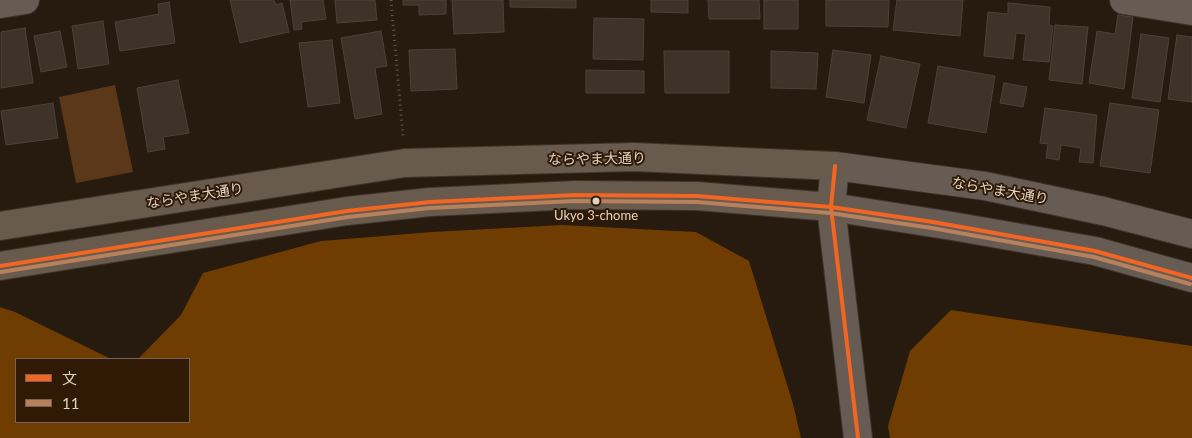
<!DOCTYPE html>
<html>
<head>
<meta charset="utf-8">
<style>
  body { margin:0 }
  #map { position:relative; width:1192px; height:438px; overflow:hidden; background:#271b0f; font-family:Lato,"Noto Sans JP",sans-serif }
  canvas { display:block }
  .legend { position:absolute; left:15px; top:358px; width:175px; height:65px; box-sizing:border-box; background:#311a05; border:1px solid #776351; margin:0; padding:6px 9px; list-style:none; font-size:15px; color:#e0d1c4 }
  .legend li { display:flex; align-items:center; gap:10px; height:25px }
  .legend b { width:25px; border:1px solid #776351 }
</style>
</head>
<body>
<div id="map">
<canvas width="1192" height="438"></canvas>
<ul class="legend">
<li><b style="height:6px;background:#f26522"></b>文</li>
<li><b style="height:6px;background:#b6815c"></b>11</li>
</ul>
</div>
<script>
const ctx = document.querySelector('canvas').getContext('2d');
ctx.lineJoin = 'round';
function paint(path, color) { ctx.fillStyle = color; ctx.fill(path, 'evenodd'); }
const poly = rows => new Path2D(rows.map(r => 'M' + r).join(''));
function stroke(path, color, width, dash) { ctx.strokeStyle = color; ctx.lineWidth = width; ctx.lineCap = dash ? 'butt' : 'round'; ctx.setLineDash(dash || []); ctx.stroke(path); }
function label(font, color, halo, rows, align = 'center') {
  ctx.font = font + ' Lato,"Noto Sans JP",sans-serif'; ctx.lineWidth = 4; ctx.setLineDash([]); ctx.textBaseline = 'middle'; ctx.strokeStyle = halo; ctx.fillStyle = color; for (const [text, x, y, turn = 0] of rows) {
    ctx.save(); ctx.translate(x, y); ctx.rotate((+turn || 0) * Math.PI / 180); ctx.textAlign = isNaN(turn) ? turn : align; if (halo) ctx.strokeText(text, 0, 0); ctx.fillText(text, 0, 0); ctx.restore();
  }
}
paint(poly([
  [115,85,133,172,76,183,59,97]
]), '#5b3819');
paint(poly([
  [562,225,696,232,749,261,793,404,801,438,0,438,0,307,15,312,111,359,16,359,16,422,189,422,189,359,138,359,181,315,203,273,321,241,432,232],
  [951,310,1192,346,1192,438,890,438,888,426,910,351]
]), '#6f3c02');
const building = poly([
  [230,0,274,0,276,5,282,3,289,32,240,43,230,0],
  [290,0,323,0,326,19,301,22,302,29,294,30,290,0],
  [335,0,375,0,377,20,337,23,335,0],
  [403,0,446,0,446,14,419,15,419,5,403,5,403,0],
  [452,0,503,0,504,32,454,34,452,0],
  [510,0,576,0,576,8,510,7,510,0],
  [651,0,688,0,688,13,651,12,651,0],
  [708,0,759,0,760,19,709,19,708,0],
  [764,0,798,0,798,29,764,29,764,0],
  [826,0,889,0,888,27,826,26,826,0],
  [897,0,963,0,960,36,893,30,897,0],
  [169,2,175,43,120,51,115,22,159,14,158,4,169,2],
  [1008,3,1050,7,1049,25,1053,26,1049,62,1023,60,1026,34,1016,33,1013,59,984,56,988,12,1008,14,1008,3],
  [1118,15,1133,17,1124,89,1089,83,1097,31,1115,34,1118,15],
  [594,18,644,19,643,60,593,59,594,18],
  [103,21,109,64,78,69,72,26,103,21],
  [1055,25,1088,27,1082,84,1049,80,1055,25],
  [25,28,33,83,1,88,1,32,25,28],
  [60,31,67,67,41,72,34,36,60,31],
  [381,31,387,66,375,68,382,114,355,119,341,38,381,31],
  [1141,34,1169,38,1160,102,1132,98,1141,34],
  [1177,35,1192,37,1192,102,1168,99,1177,35],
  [332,40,340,103,308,107,299,43,332,40],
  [455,49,457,89,411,91,409,50,455,49],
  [833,50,871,55,864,103,826,97,833,50],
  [664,51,729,51,729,93,665,93,664,51],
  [771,51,818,53,816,89,771,88,771,51],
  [881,56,920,64,906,128,867,120,881,56],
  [938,66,995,76,986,133,928,123,938,66],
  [586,70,644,71,644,93,586,93,586,70],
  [178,80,189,133,163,137,165,149,148,152,137,88,178,80],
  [1004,83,1027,87,1023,107,1000,103,1004,83],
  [53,103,58,138,6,145,1,111,53,103],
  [1110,103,1159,110,1150,173,1100,166,1110,103],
  [1045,108,1097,115,1093,163,1079,162,1081,148,1061,145,1059,160,1046,158,1048,144,1040,143,1045,108]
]);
paint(building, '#3e3229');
stroke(building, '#4c4238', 1);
const minor = poly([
  [1124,0,1192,11],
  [0,4,25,0],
  [831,207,952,226,1095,251,1192,278],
  [858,438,831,207,835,166,985,186,1103,211,1192,234]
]);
const major = poly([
  [0,226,405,163,634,157,835,166],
  [0,266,347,211,430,202,575,195,697,196,831,207]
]);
stroke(minor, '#3e342c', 30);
stroke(major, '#3e342c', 30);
stroke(poly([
  [391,0,403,136]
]), '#625951', 3, [1, 4]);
stroke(minor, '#665c54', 28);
stroke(major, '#685a4d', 28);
stroke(poly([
  [835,166,831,207,858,438],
  [0,266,347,211,430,202,575,195,697,196,831,207,933,222,1095,251,1192,278]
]), '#f26522', 4);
stroke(poly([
  [1,272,348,217,430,208,575,201,697,202,830,213,932,228,1094,257,1190,284]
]), '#b6815c', 4);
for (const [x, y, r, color] of [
  [596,201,4.5,"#e0d1c4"]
]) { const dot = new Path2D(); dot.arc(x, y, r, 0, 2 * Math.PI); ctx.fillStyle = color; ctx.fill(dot); stroke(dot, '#311a05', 2); }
label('13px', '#e0d1c4', '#311a05', [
  ["Ukyo 3-chome",596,216]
]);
label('14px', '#e0d1c4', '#311a05', [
  ["ならやま大通り",597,159,-1],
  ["ならやま大通り",1000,191,10],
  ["ならやま大通り",195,196,-9]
]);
</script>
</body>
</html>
